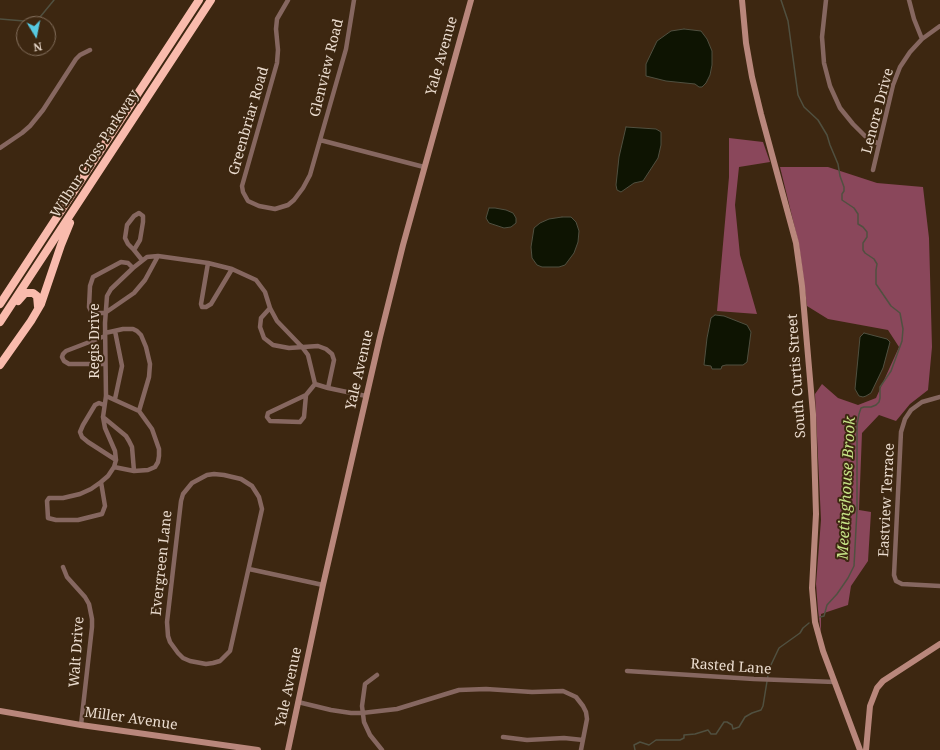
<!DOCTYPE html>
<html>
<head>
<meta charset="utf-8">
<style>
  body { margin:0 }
  #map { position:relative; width:940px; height:750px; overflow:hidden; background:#3d2711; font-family:"Noto Serif",serif }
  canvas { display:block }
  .north { position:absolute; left:16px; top:16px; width:40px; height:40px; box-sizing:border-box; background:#3d2711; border:1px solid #836f5d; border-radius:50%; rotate:170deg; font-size:11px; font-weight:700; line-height:16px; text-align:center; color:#ebdccf }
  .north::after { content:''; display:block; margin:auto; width:14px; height:18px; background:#57c9e1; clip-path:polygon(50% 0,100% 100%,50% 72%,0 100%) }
</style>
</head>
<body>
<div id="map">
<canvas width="940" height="750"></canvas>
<div class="north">N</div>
</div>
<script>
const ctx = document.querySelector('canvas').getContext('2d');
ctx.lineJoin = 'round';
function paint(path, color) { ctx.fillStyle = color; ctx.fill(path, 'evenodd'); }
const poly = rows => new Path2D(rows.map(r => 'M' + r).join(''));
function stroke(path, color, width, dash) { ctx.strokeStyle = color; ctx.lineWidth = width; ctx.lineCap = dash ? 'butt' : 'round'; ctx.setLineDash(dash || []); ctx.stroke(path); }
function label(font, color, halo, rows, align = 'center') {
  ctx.font = font + ' "Noto Serif",serif'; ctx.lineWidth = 4; ctx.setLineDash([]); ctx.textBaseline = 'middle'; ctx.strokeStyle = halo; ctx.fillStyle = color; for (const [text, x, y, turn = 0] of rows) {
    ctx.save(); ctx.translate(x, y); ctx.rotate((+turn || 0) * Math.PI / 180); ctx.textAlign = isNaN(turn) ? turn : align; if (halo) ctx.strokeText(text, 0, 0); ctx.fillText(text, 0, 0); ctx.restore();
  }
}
paint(poly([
  [729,138,763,142,770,162,739,167,735,205,740,255,757,314,717,311,729,177],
  [780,167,828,167,877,183,923,187,929,238,932,347,928,390,910,404,896,421,879,415,862,433,859,510,871,512,868,561,851,586,848,605,821,614,821,634,818,610,816,584,821,520,815,394,822,384,838,398,858,405,876,398,899,347,888,330,828,319,807,306,799,245]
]), '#8a475b');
const water = poly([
  [684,29,701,31,707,39,712,51,712,65,710,75,706,83,702,87,699,87,695,84,666,81,646,76,646,64,657,41,671,31,684,29],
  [626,127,656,129,661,132,661,145,658,158,643,181,634,183,621,192,617,190,616,185,619,157,626,127],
  [489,208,495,208,506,210,513,213,516,218,516,223,511,227,504,228,489,223,486,218,489,208],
  [562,217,571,217,576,222,579,231,578,242,574,253,565,265,559,267,542,267,537,265,532,258,531,247,534,228,540,223,549,219,562,217],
  [715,315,724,316,747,325,751,332,747,362,743,365,726,365,722,366,721,369,712,369,711,366,704,365,707,338,711,318,715,315],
  [864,333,887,339,890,342,883,368,871,393,866,396,863,397,859,396,855,389,860,337,864,333]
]);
paint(water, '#0e1402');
stroke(water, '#505040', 1);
stroke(poly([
  [781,0,788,21,798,95,804,107,818,120,827,135,830,145,838,164,840,176,844,187,844,191,842,194,842,200,854,208,858,214,858,224,863,227,867,232,867,237,863,243,863,250,865,253,874,259,877,264,876,270,876,284,891,306,900,313,903,329,902,341,891,371,880,387,880,398,879,402,876,405,871,407,864,407,861,408,859,414,857,425,857,510,854,566,848,578,837,594,827,605,824,616,820,617],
  [0,19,36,22,54,0],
  [635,750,634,745,640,742,649,745,656,740,680,740,684,738,684,735,695,734,708,730,711,734,716,734,724,722,727,722,732,725,733,729,739,727,745,717,752,713,761,710,763,706,769,669,779,648,800,633,803,628,809,623]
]), '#505040', 1.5);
stroke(poly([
  [288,0,277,19,276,29,278,50,277,63,242,186,243,192,248,201,259,206,275,209,288,205,294,200,303,188,310,175,346,49,354,0],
  [826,0,822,37,824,63,830,86,840,108,853,124,865,136,879,144],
  [909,0,914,19,922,39],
  [320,140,424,167],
  [0,148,22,133,30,126,43,110,76,59,80,55,90,50],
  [873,170,893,85,900,67,910,52,922,39,940,26],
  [134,250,140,240,143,222,143,216,139,213,134,216,127,225,125,238,128,244,134,250,142,260],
  [208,263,201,304,202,307,206,307,211,304,232,269],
  [133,268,128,263,121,262,93,277,90,286,89,307,91,311,93,313,105,313,134,293,145,280,158,256],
  [270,308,261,318,260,327,264,338,273,345,289,348,318,346,326,349,332,354,334,360,328,388],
  [115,331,122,366,115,399],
  [105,333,123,329,133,329,137,331,141,335,146,347,150,364,149,377,139,411],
  [105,336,66,351,63,354,62,357,64,361,69,364,105,364],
  [306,395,304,417,300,422,270,421,267,417,268,413,306,395,315,384],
  [106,396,139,411,152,429,159,449,159,456,158,462,155,467,148,470,134,471,114,467],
  [940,397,922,402,911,410,905,419,901,432,894,575,896,581,902,584,940,586],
  [104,405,99,403,95,405,83,425,80,432,82,437,88,442,116,460],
  [103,417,126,436,129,441,132,447,134,471],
  [214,474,224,475,241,479,252,486,259,497,262,509,230,651,220,661,213,663,206,664,190,661,183,658,178,653,170,642,168,636,167,622,181,501,183,494,192,483,207,475,214,474],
  [101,482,108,476,114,467,116,460,115,451,105,428,103,417,106,396,105,323,107,296,111,289,133,268,147,257,158,256,208,263,232,269,256,280,265,292,270,308,277,321,302,347,308,355,315,384,328,388,366,396],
  [101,482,105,506,102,514,78,520,56,520,48,518,47,501,49,498,63,498,80,494,91,489,101,482],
  [63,567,67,577,85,597,89,604,92,619,92,627,81,725],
  [249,569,323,585],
  [627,671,754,679,835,682],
  [377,675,365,684,362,706,364,722,370,735,382,750],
  [298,702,331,710,351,713,362,713,397,709,459,690,486,689,532,692,563,691,576,697,583,706,586,712,587,719,581,750],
  [503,737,527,740,564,738,583,740]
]), '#866760', 4.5);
stroke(poly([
  [742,0,746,43,752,77,761,114,796,243,802,286,813,414,816,514,812,588,815,622,823,651,860,750],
  [0,711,81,725,258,750],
  [288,750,323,585,380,337,403,245,471,0],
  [866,750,870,706,877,688,883,681,940,644]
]), '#b9877c', 6);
stroke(poly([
  [18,301,25,293,33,293,37,296,38,307],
  [0,304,199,0],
  [0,322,211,0],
  [0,365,31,321,41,304,61,245,70,223]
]), '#f9bbad', 8);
label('14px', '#ebdccf', '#3d2711', [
  ["Yale Avenue",442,56,-74],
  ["Glenview Road",327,68,-76],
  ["Lenore Drive",878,111,-75],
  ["Greenbriar Road",249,121,-74],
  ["Wilbur Cross Parkway",95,154,-57],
  ["Regis Drive",95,341,-90],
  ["Yale Avenue",360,370,-77],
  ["South Curtis Street",797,376,-94],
  ["Eastview Terrace",887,500,-87],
  ["Evergreen Lane",162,563,-84],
  ["Walt Drive",77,652,-86],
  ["Rasted Lane",731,667,4],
  ["Yale Avenue",289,687,-78],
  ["Miller Avenue",131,719,8]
]);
label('italic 15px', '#c6e486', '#3d2711', [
  ["Meetinghouse Brook",847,488,-87]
]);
</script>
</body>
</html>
